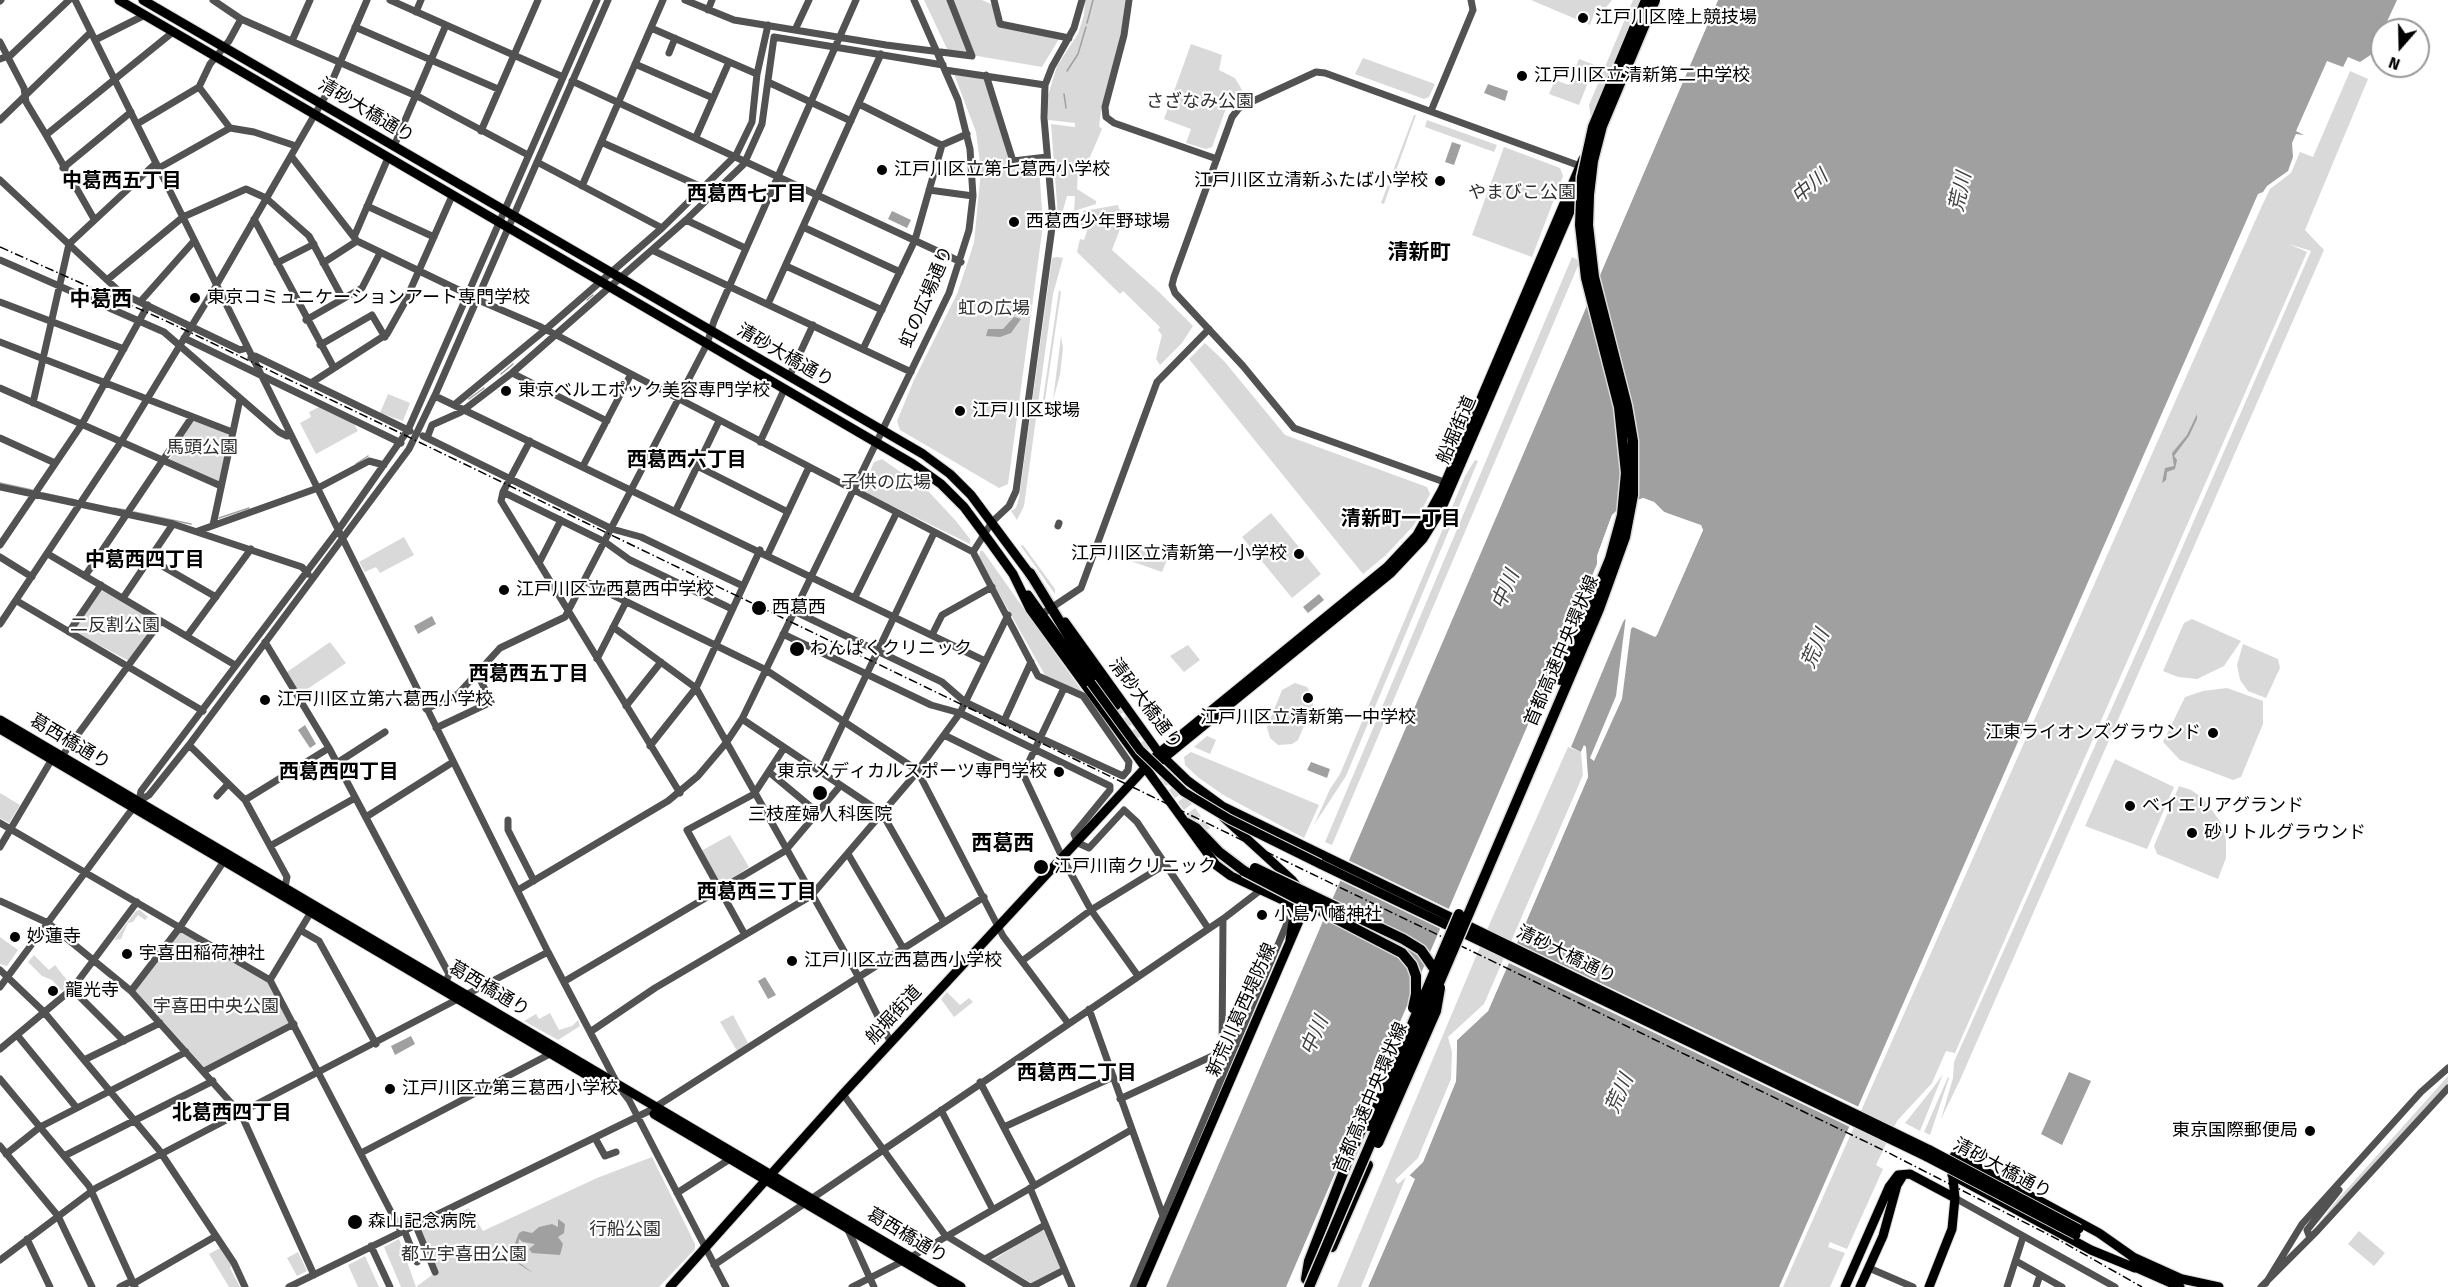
<!DOCTYPE html>
<html>
<head>
<meta charset="utf-8">
<style>
  body { margin:0 }
  #map { position:relative; width:2448px; height:1287px; overflow:hidden; background:#fff; font-family:"Fira Sans",sans-serif }
  canvas { display:block }
  .north { position:absolute; left:2370px; top:18px; width:60px; height:60px; box-sizing:border-box; background:#fff; border:2px solid #999; border-radius:50%; rotate:200deg; font-size:16px; font-weight:700; line-height:24px; text-align:center; color:#000 }
  .north::after { content:''; display:block; margin:auto; width:21px; height:27px; background:#000; clip-path:polygon(50% 0,100% 100%,50% 72%,0 100%) }
</style>
</head>
<body>
<div id="map">
<canvas width="2448" height="1287"></canvas>
<div class="north">N</div>
</div>
<script>
const ctx = document.querySelector('canvas').getContext('2d');
ctx.lineJoin = 'round';
function paint(path, color) { ctx.fillStyle = color; ctx.fill(path, 'evenodd'); }
const poly = rows => new Path2D(rows.map(r => 'M' + r).join(''));
function stroke(path, color, width, dash) { ctx.strokeStyle = color; ctx.lineWidth = width; ctx.lineCap = dash ? 'butt' : 'round'; ctx.setLineDash(dash || []); ctx.stroke(path); }
function label(font, color, halo, rows, align = 'center') {
  ctx.font = font + ' "Fira Sans","Noto Sans JP",sans-serif'; ctx.lineWidth = 4.5; ctx.setLineDash([]); ctx.textBaseline = 'middle'; ctx.strokeStyle = halo; ctx.fillStyle = color; for (const [text, x, y, turn = 0] of rows) {
    ctx.save(); ctx.translate(x, y); ctx.rotate((+turn || 0) * Math.PI / 180); ctx.textAlign = isNaN(turn) ? turn : align; if (halo) ctx.strokeText(text, 0, 0); ctx.fillText(text, 0, 0); ctx.restore();
  }
}
paint(poly([
  [924,0,982,0,993,5,998,26,1059,39,1042,67,948,51],
  [1085,0,1125,0,1122,28,1101,112,1099,126,1102,129,1084,171,1078,172,1077,189,1096,201,1096,204,1074,211,1075,196,1067,196,1061,217,1058,217,1051,124,1075,127,1075,123,1048,120,1047,99,1057,66,1078,34,1084,15],
  [1531,0,1612,0,1604,10,1600,5,1597,6,1590,25],
  [1633,0,1641,0,1591,119,1589,105],
  [1191,44,1222,55,1219,70,1235,78,1245,95,1228,103,1212,147,1206,149,1186,143,1191,129,1164,119],
  [1363,58,1435,84,1429,97,1424,99,1355,74],
  [1579,59,1595,65,1579,105,1549,94,1555,80,1569,85],
  [2350,71,2368,79,2305,230,2324,250,1960,1080,1941,1119,1953,1078,1954,1062,2143,638,2311,251,2289,244,2307,252,1955,1053,1946,1051,1932,1083,1897,1121,1876,1165,1883,1169,1847,1249,1830,1242,1828,1247,1845,1253,1830,1287,1783,1287,2260,210,2270,189,2291,173,2300,152,2313,157],
  [954,74,985,75,1011,163,1035,162,1039,165,1043,225,1008,484,999,488,900,430,897,421,914,380,957,294,974,243,981,170,976,132],
  [1414,115,1416,115,1384,204,1381,203],
  [1427,120,1497,145,1494,152,1425,127],
  [1504,147,1560,168,1563,176,1532,257,1472,235],
  [1118,205,1119,209,1126,213,1112,250,1159,292,1193,326,1182,343,1160,365,1156,359,1162,335,1158,330,1160,327,1123,291,1120,294,1077,252,1080,239,1084,240,1087,231,1080,228,1083,211],
  [1057,257,1063,258,1053,294,1024,506,1017,520,1011,511,1016,508,1019,498,1052,258],
  [1572,257,1580,261,1332,845,1325,842],
  [1059,290,1061,292,1045,400,1043,399],
  [1061,336,1063,348,1060,375,1053,400],
  [1205,343,1224,361,1285,435,1427,487,1430,494,1414,525,1386,555,1363,574,1189,359],
  [388,394,410,403,403,421,380,413],
  [321,406,353,422,358,431,316,454,300,423,311,417,309,412],
  [191,420,228,433,220,482,169,461],
  [882,459,929,492,956,521,970,539,970,544,862,491,874,462],
  [1475,460,1478,461,1346,776,1314,825,1330,789,1340,774,1465,476],
  [1271,513,1321,574,1292,598,1242,537],
  [404,537,414,555,380,573,376,567,365,572,359,562],
  [1023,545,1055,589,1055,594,1021,546],
  [1130,546,1167,560,1162,572,1125,559],
  [980,551,983,551,1084,694,1046,677,979,558],
  [103,589,155,621,129,661,75,632,74,629],
  [2192,619,2241,641,2224,666,2197,679,2178,677,2163,671,2184,623],
  [330,642,346,663,300,694,287,672],
  [2243,644,2278,659,2280,668,2266,698,2248,691,2240,680,2237,665],
  [1188,645,1200,660,1184,672,1170,656],
  [1295,683,1307,687,1313,698,1313,705,1298,740,1292,744,1278,745,1270,738,1267,727,1282,690],
  [2227,688,2263,701,2263,724,2241,777,2233,780,2180,760,2163,742,2185,697,2203,691],
  [1207,736,1216,740,1210,754,1194,747],
  [1568,747,1581,752,1583,775,1484,1004,1448,1037,1452,1052,1451,1079,1418,1158,1395,1180,1398,1184,1406,1177,1361,1287,1337,1287,1493,916],
  [1191,752,1319,805,1304,838,1225,796,1199,778,1185,765,1184,757],
  [2115,759,2174,787,2147,849,2085,826],
  [2179,786,2191,790,2203,798,2222,824,2226,841,2226,858,2218,879,2157,854,2154,846],
  [0,793,20,805,9,823,0,818],
  [730,835,749,867,722,885,701,851],
  [140,910,148,917,145,920,138,915,133,922,128,923,121,939,114,940,136,911],
  [180,930,269,983,291,1022,204,1067,135,990],
  [0,937,18,950,7,966,0,964],
  [34,955,49,970,55,965,70,984,62,991,52,980,42,976,28,962],
  [947,992,960,1005,969,998,973,1002,954,1017,941,999],
  [550,1013,559,1030,572,1026,578,1020,580,1026,558,1040,524,1021,536,1014,539,1019],
  [733,1015,748,1043,737,1051,720,1022],
  [1943,1074,1920,1131,1905,1123,1933,1088],
  [2448,1076,2448,1083,2316,1227,2338,1199],
  [1948,1077,1949,1078,1930,1135,1924,1132],
  [652,1157,695,1244,695,1249,659,1287,401,1287,384,1247,399,1239,416,1287,436,1272,420,1231,469,1208,483,1231,597,1178],
  [1041,1230,1044,1231,1060,1268,1033,1284,993,1260],
  [2359,1231,2385,1253,2374,1266,2348,1244],
  [220,1248,232,1266,230,1268,240,1287,229,1287,209,1254],
  [298,1252,307,1271,297,1276,287,1258],
  [365,1256,379,1287,358,1287,348,1265]
]), '#d9d9d9');
paint(poly([
  [1718,0,2397,0,2372,54,2360,62,2348,57,2343,67,2327,61,2296,131,2304,135,2296,134,2292,143,2293,157,2288,171,2267,186,2263,192,2258,194,1779,1287,1368,1287,1414,1180,1409,1176,1423,1162,1456,1081,1457,1040,1488,1011,1588,777,1584,746,1581,752,1571,747,1623,622,1625,619,1657,634,1703,530,1701,525,1664,512,1654,502,1643,498,1612,515,1597,556,1597,564,1286,1287,1166,1287],
  [1488,84,1508,91,1505,101,1484,93],
  [1452,142,1461,145,1454,165,1445,162],
  [892,211,911,220,907,228,888,219],
  [1014,317,1021,319,1011,333,1000,337,986,336,988,329,1003,329],
  [2197,414,2197,419,2189,436,2174,456,2177,460,2175,469,2167,472,2166,480,2162,483,2165,468,2174,466,2172,453,2187,435],
  [1319,594,1324,600,1308,613,1303,607],
  [432,616,436,624,418,634,414,626],
  [305,725,316,744,310,748,298,730],
  [1311,762,1330,769,1327,778,1307,770],
  [765,977,776,995,768,999,758,981],
  [411,1036,415,1044,395,1055,391,1046],
  [2069,1072,2091,1081,2062,1145,2041,1134],
  [558,1219,565,1224,564,1233,558,1237,563,1244,560,1255,532,1253,529,1249,535,1244,523,1242,519,1239,516,1260,533,1273,514,1261,512,1251,519,1233,523,1231,532,1233,539,1227,552,1224,558,1227]
]), '#a0a0a0');
paint(poly([
  [1715,0,1718,0,1348,860,1453,911,1445,931,1339,880,1332,898,1329,896,1336,878],
  [1643,498,1654,502,1664,512,1701,526,1703,530,1657,635,1655,637,1633,627,1631,629,1622,699,1594,761,1590,758,1616,696,1626,616,1656,631,1700,530,1663,514,1653,505,1636,502,1618,512,1615,517,1601,561,1597,564,1597,556,1612,515,1622,505],
  [1584,745,1586,747,1588,777,1517,943,1861,1108,1852,1128,1509,963,1488,1011,1457,1040,1456,1081,1423,1162,1409,1175,1415,1179,1368,1287,1365,1287,1411,1180,1406,1174,1420,1160,1454,1080,1454,1039,1485,1009,1585,776,1584,753,1582,755,1581,752]
]), '#fff');
stroke(poly([
  [1087,23,1093,0],
  [1067,71,1078,54,1086,27],
  [1064,94,1066,108],
  [587,300,593,295],
  [501,374,513,364],
  [469,399,484,388],
  [356,464,368,456],
  [0,483,32,490],
  [43,493,76,500],
  [114,508,125,510],
  [134,512,191,524],
  [219,518,249,508]
]), '#a0a0a0', 1.5);
stroke(poly([
  [1116,705,1155,762],
  [1164,775,1208,834]
]), '#d9d9d9', 10, [10, 5]);
const major = poly([
  [119,0,913,464,941,484,964,507,990,542,1013,574,1030,609,1216,865,1231,876,1291,904,1294,916,1290,940],
  [143,0,923,454,950,474,971,495,1032,577],
  [1028,595,1091,683],
  [1065,622,1159,753,1188,781,1222,806,1930,1150],
  [0,720,961,1287],
  [0,729,604,1085],
  [1159,762,1391,573,1423,539,1441,510,1581,186],
  [1320,864,1927,1157],
  [654,1114,947,1287],
  [1952,1175,2091,1250,2135,1268],
  [2131,1256,2182,1279,2219,1287],
  [2130,1265,2180,1287],
  [670,1287,843,1094,1159,753,1387,567,1417,535,1442,490,1583,159],
  [1141,1287,1305,907,1303,894,1292,880,1223,817],
  [1845,1287,1889,1187,1898,1175,1910,1174,1955,1198],
  [1860,1287,1883,1236,1897,1185,1902,1177],
  [1929,1287,1952,1229,1955,1198,1951,1160,1955,1155,2099,1233,2136,1259]
]);
const highway = poly([
  [1030,573,1082,658,1116,705],
  [1187,823,1196,828,1219,852,1244,871],
  [1332,1247,1368,1165],
  [1306,1279,1309,1261,1350,1155]
]);
stroke(major, '#dbdbdb', 11);
stroke(highway, '#dbdbdb', 13);
stroke(poly([
  [75,0,548,952,619,1087,629,1100,726,1287],
  [213,0,241,19,421,98,528,155],
  [390,0,563,77],
  [685,0,734,20,886,45,972,56,950,0],
  [994,0,1000,24,1069,38],
  [1129,0,1124,35,1105,107,1106,117,1114,123,1217,159],
  [0,1,1,0],
  [708,10,712,0],
  [416,12,421,0],
  [355,27,498,89],
  [651,28,757,74],
  [795,30,809,0],
  [95,40,145,15],
  [292,41,310,0],
  [0,42,24,88,26,102,46,135],
  [669,53,675,38],
  [0,59,11,55,69,0],
  [635,64,713,98],
  [945,70,1045,85],
  [986,75,1013,161,1047,157],
  [572,81,961,262],
  [768,82,851,121],
  [199,87,230,128],
  [859,104,937,143,942,145,967,134],
  [1431,111,1473,10,1471,0],
  [0,120,91,32],
  [137,124,199,87,210,64,229,41,241,19],
  [481,131,538,0],
  [696,137,729,62],
  [601,142,704,188],
  [394,146,446,25],
  [291,156,357,241,467,294],
  [537,162,662,228],
  [63,168,131,112],
  [159,168,230,128,254,132,296,146],
  [0,180,121,293,240,350,247,348],
  [582,186,663,0],
  [929,190,973,196],
  [367,206,434,237],
  [94,219,46,135,173,32],
  [254,219,334,368],
  [686,220,745,248],
  [803,227,900,272],
  [354,237,388,158],
  [652,250,911,372],
  [0,260,164,332,279,432,287,436,291,435],
  [277,263,314,244],
  [323,263,357,241],
  [786,266,882,310],
  [107,280,183,217,246,189,266,198,309,236,343,299],
  [476,299,541,327,973,552],
  [0,302,124,349],
  [140,302,194,241],
  [768,304,881,54],
  [306,320,362,288,380,253],
  [184,338,401,443],
  [0,342,232,432],
  [320,345,372,315,385,337],
  [863,349,915,240,942,145],
  [251,358,255,356,410,431],
  [512,373,607,421],
  [789,377,813,325],
  [311,383,387,334,405,302,452,196],
  [0,388,221,486],
  [435,396,985,661],
  [33,403,69,244,156,163],
  [454,405,545,330,662,228,736,155,752,122,757,74,768,25],
  [423,436,612,529,641,537,743,586],
  [0,438,55,463],
  [427,438,432,425,461,412,512,373,686,220,744,164,762,124,774,37,943,65],
  [530,441,503,492,501,501,680,793],
  [760,442,784,390],
  [583,466,630,376],
  [697,466,788,512],
  [1447,483,1294,428,1243,366,1175,293,1172,285,1174,277,1232,117,1239,108,1251,102,1316,72,1325,73,1583,167],
  [0,487,173,524,302,567,308,574],
  [503,492,605,542,630,560,732,609],
  [676,510,719,421],
  [213,525,240,399],
  [1058,526,1059,523],
  [198,531,318,488,369,461,384,465],
  [0,545,82,424,148,305],
  [48,554,235,665],
  [768,554,809,467],
  [0,557,32,577],
  [150,559,216,597],
  [539,563,561,520],
  [85,576,192,417],
  [584,581,766,670,917,770,1003,936,1068,1023],
  [855,597,896,514],
  [123,598,173,524],
  [17,601,203,711],
  [794,611,942,682,965,702,1040,738,1123,776,1128,770,1129,762,1083,696,1038,676,973,552,992,522,1009,506,1016,491,1053,220,1044,118,1045,85,1052,67,1074,28,1082,0],
  [1042,614,1081,588,1157,382,1209,329],
  [0,624,121,442,213,291,326,95,367,0],
  [613,627,696,688,858,976,891,1043],
  [69,632,101,585],
  [783,634,931,705,960,713,1110,786,1110,790,1074,834,1078,843,1089,848,1124,810,1137,822,1208,928],
  [932,635,942,615,992,587],
  [187,636,251,549],
  [265,642,329,748,449,974,444,987],
  [597,659,626,602],
  [626,706,661,662],
  [426,709,458,694,500,648,565,617,707,344,714,321,856,0],
  [742,719,882,813,944,922],
  [1004,721,1031,662],
  [436,728,491,702,477,673],
  [944,735,1023,774,1063,859,1091,910,1138,976],
  [189,745,245,800,287,877,285,887],
  [650,746,696,688,760,550],
  [62,756,161,621],
  [337,763,385,732],
  [769,772,817,812],
  [820,772,934,533],
  [1023,774,1064,688],
  [217,796,228,784],
  [245,800,329,748],
  [139,801,141,791,339,529,408,430,597,0],
  [366,817,453,762],
  [508,820,508,830,534,881],
  [0,823,270,980,401,1231],
  [270,846,355,798],
  [0,847,52,759],
  [848,854,903,948],
  [518,890,668,801,698,776,726,743,742,719,949,293,969,230,973,196,970,149,958,100,914,0],
  [0,901,48,923,131,991,241,1114,314,1275],
  [300,930,319,941,376,1044],
  [745,935,687,830,754,794,784,748],
  [1022,961,1091,910,1166,864],
  [0,970,44,1012,159,1150,234,1263,245,1287],
  [270,980,311,912],
  [565,981,785,851,840,786],
  [0,987,127,816,139,801,149,795,189,745,409,449,436,393,608,0],
  [72,989,124,1041],
  [131,991,180,927,224,861],
  [1089,1009,1163,1216],
  [590,1032,655,988,811,896,913,777,960,713,1008,615],
  [17,1035,76,1107],
  [0,1049,72,989,137,902],
  [1222,1052,1223,919],
  [84,1060,160,1023],
  [204,1071,294,1024],
  [0,1079,89,1186,135,1287],
  [980,1082,1034,1185],
  [843,1094,945,1235,1030,1287],
  [1120,1099,1236,1045],
  [941,1110,992,1208],
  [1004,1127,1113,1077],
  [595,1138,605,1156,616,1152],
  [0,1146,58,1216,92,1287],
  [361,1153,550,1054],
  [6,1154,40,1127,186,1052],
  [64,1156,213,1081],
  [1030,1188,1072,1287],
  [677,1193,730,1159],
  [1955,1198,2115,1287],
  [416,1226,435,1272],
  [404,1230,417,1262],
  [848,1230,874,1287],
  [2310,1238,2307,1230,2339,1190],
  [27,1239,50,1287],
  [371,1246,390,1287],
  [985,1259,1045,1225],
  [0,1260,96,1188,548,952],
  [2016,1261,2062,1287],
  [714,1265,1223,919,1262,889],
  [1869,1268,1913,1287],
  [2266,1283,2302,1224,2421,1092,2448,1068],
  [133,1284,216,1236],
  [120,1287,132,1281],
  [289,1287,649,1111,984,897],
  [852,1287,911,1257,1131,1130],
  [1031,1287,1064,1270],
  [1133,1287,1291,914],
  [2007,1287,2023,1237],
  [2036,1287,2040,1275],
  [2261,1287,2317,1231,2448,1088]
]), '#525252', 7);
stroke(major, '#000', 9);
stroke(highway, '#000', 10);
stroke(poly([
  [0,247,164,320,392,429,1887,1152,2059,1240,2142,1287]
]), '#000', 1.5, [9, 3, 1.5, 3]);
const majorBridge = poly([
  [1091,683,1140,750,1184,792,1229,819,1320,864],
  [1930,1150,2079,1229],
  [1927,1157,2076,1235]
]);
const highwayBridge = poly([
  [1560,680,1610,559,1622,515,1626,473,1619,407,1586,278,1580,225,1582,177,1593,127,1646,0],
  [1255,868,1403,939,1421,950,1437,973],
  [1244,871,1402,953,1412,965,1416,976,1416,994,1413,1008],
  [1369,1126,1459,914],
  [1378,1143,1436,1011,1440,988],
  [1350,1155,1367,1117],
  [1309,1287,1599,609,1625,537,1633,495,1633,441,1627,406,1594,277,1588,225,1589,195,1593,161,1602,126,1655,0]
]);
stroke(majorBridge, '#dbdbdb', 11, []);
stroke(highwayBridge, '#dbdbdb', 13, []);
stroke(majorBridge, '#000', 9);
stroke(highwayBridge, '#000', 10);
for (const [x, y, r, color] of [
  [1583,18,6,"#000"],
  [1522,76,6,"#000"],
  [882,170,6,"#000"],
  [1440,181,6,"#000"],
  [1014,222,6,"#000"],
  [195,298,6,"#000"],
  [506,391,6,"#000"],
  [960,411,6,"#000"],
  [1299,554,6,"#000"],
  [504,590,6,"#000"],
  [759,608,8,"#000"],
  [797,649,8,"#000"],
  [1308,698,6,"#000"],
  [265,700,6,"#000"],
  [2213,733,6,"#000"],
  [1059,772,6,"#000"],
  [820,793,8,"#000"],
  [2130,806,6,"#000"],
  [2192,833,6,"#000"],
  [1041,867,8,"#000"],
  [1262,915,6,"#000"],
  [15,937,6,"#000"],
  [127,954,6,"#000"],
  [792,961,6,"#000"],
  [53,991,6,"#000"],
  [390,1089,6,"#000"],
  [2310,1131,6,"#000"],
  [355,1222,8,"#000"]
]) { const dot = new Path2D(); dot.arc(x, y, r, 0, 2 * Math.PI); ctx.fillStyle = color; ctx.fill(dot); stroke(dot, '#fff', 2); }
label('18px', '#000', '#fff', [
  ["江戸川区陸上競技場",1595,18],
  ["江戸川区立清新第二中学校",1534,76],
  ["江戸川区立第七葛西小学校",894,170],
  ["江戸川区立清新ふたば小学校",1428,181,"right"],
  ["西葛西少年野球場",1026,222],
  ["東京コミュニケーションアート専門学校",207,298],
  ["東京ベルエポック美容専門学校",518,391],
  ["江戸川区球場",972,411],
  ["江戸川区立清新第一小学校",1287,554,"right"],
  ["江戸川区立西葛西中学校",516,590],
  ["西葛西",772,608],
  ["わんぱくクリニック",810,649],
  ["江戸川区立第六葛西小学校",277,700],
  ["江戸川区立清新第一中学校",1308,718,"center"],
  ["江東ライオンズグラウンド",2201,733,"right"],
  ["東京メディカルスポーツ専門学校",1047,772,"right"],
  ["ベイエリアグランド",2142,806],
  ["三枝産婦人科医院",820,815,"center"],
  ["砂リトルグラウンド",2204,833],
  ["江戸川南クリニック",1054,867],
  ["小島八幡神社",1274,915],
  ["妙蓮寺",27,937],
  ["宇喜田稲荷神社",139,954],
  ["江戸川区立西葛西小学校",804,961],
  ["龍光寺",65,991],
  ["江戸川区立第三葛西小学校",402,1089],
  ["東京国際郵便局",2298,1131,"right"],
  ["森山記念病院",368,1222]
], 'left');
label('18px', '#303030', '#fff', [
  ["さざなみ公園",1200,102],
  ["やまびこ公園",1522,193],
  ["虹の広場",994,309],
  ["馬頭公園",202,448],
  ["子供の広場",886,483],
  ["二反割公園",115,626],
  ["宇喜田中央公園",216,1007],
  ["行船公園",625,1230],
  ["都立宇喜田公園",464,1255]
]);
label('18px', '#000', '#fff', [
  ["清砂大橋通り",366,111,31],
  ["虹の広場通り",927,297,-67],
  ["清砂大橋通り",785,356,30],
  ["船堀街道",1457,430,-67],
  ["首都高速中央環状線",1562,651,-67],
  ["清砂大橋通り",1145,704,53],
  ["葛西橋通り",70,742,31],
  ["清砂大橋通り",1566,955,26],
  ["葛西橋通り",489,989,31],
  ["新荒川葛西堤防線",1242,1010,-66],
  ["船堀街道",894,1015,-47],
  ["首都高速中央環状線",1371,1098,-67],
  ["清砂大橋通り",2002,1169,28],
  ["葛西橋通り",907,1236,31]
]);
label('bold 20px', '#000', '#fff', [
  ["中葛西五丁目",122,181],
  ["西葛西七丁目",747,194],
  ["西葛西六丁目",687,460],
  ["清新町一丁目",1401,519],
  ["中葛西四丁目",145,560],
  ["西葛西五丁目",529,674],
  ["西葛西四丁目",339,772],
  ["西葛西三丁目",757,892],
  ["西葛西二丁目",1077,1073],
  ["北葛西四丁目",232,1113]
]);
label('italic 20px', '#414141', '#fff', [
  ["中川",1810,187,-40],
  ["荒川",1961,192,-78],
  ["中川",1506,590,-67],
  ["荒川",1816,649,-66],
  ["中川",1315,1036,-67],
  ["荒川",1620,1094,-66]
]);
label('bold 21px', '#000', '#fff', [
  ["清新町",1419,253],
  ["中葛西",101,300],
  ["西葛西",1003,844]
]);
</script>
</body>
</html>
